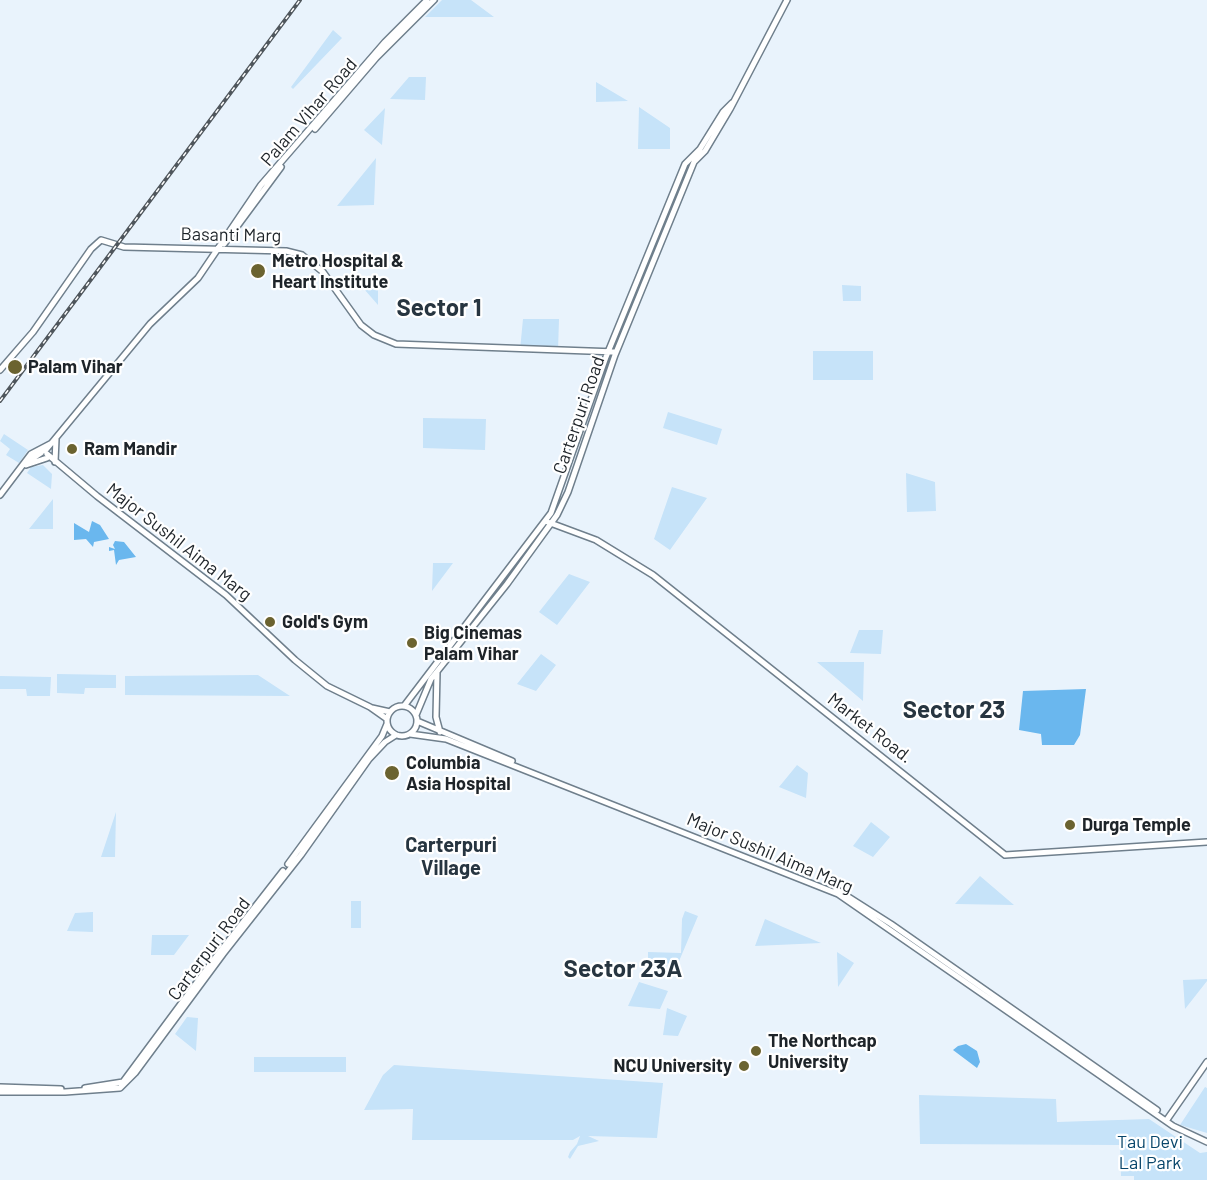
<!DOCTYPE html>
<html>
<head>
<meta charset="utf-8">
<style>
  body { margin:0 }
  canvas { display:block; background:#e9f3fc }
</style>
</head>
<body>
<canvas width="1207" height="1180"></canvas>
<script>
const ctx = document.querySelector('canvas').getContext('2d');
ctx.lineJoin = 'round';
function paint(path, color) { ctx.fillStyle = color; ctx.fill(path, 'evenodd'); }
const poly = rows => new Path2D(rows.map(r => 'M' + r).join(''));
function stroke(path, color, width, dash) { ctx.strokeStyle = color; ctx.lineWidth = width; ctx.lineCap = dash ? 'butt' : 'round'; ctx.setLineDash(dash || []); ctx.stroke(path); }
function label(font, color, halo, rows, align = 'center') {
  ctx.font = font + ' Barlow,sans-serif'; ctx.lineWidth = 4.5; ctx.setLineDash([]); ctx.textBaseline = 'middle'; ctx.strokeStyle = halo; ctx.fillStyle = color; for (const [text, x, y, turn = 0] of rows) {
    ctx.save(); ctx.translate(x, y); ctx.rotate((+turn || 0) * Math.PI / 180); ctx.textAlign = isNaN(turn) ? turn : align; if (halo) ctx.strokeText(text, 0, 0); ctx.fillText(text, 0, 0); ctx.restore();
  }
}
paint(poly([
  [442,0,471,0,494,17,425,17],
  [333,30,342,38,293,89,291,87],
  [409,77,426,77,425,100,390,99],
  [596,82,628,101,596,102],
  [639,107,670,128,670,149,638,149],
  [385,108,382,145,364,130],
  [376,158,374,205,337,206],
  [357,276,378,276,378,305,364,289],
  [842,285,861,286,861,301,843,301],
  [523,319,559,319,558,351,520,350],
  [813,351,873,351,873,380,813,380],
  [668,412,722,429,717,445,663,428],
  [423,418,486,419,485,450,423,448],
  [4,434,28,450,19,463,6,455,10,449,0,441],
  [43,465,52,474,51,489,27,473,31,467],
  [906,473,935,482,936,511,907,512],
  [672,487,707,498,670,550,654,539],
  [53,499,53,529,29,529],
  [433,563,453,563,432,591],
  [569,574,590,582,557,625,539,612],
  [859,630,883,630,881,654,850,653],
  [541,654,556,665,536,691,517,684],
  [817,662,864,662,863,701],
  [57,674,116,675,116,688,85,688,84,694,57,693],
  [258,675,290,696,125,695,125,676],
  [0,676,51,677,50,696,27,696,26,689,0,689],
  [797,765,808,773,806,798,779,787],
  [116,812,115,857,101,857],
  [871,822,890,837,873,857,853,846],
  [980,876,1014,905,955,904],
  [351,901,361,901,361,928,351,928],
  [685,911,698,916,677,966,648,958,648,952,681,953,682,919],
  [93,912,93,932,67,931,75,913],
  [765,919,783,927,821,943,755,946],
  [152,935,189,935,174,955,151,955],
  [837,952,854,963,838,987],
  [1207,979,1207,981,1185,1009,1183,980],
  [639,982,668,991,660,1009,628,1006],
  [667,1008,687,1016,678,1036,663,1035],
  [187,1017,198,1018,196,1051,175,1034],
  [254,1057,346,1057,346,1072,254,1072],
  [394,1065,663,1083,657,1138,588,1136,599,1141,578,1146,570,1159,568,1157,570,1152,577,1144,580,1136,573,1140,412,1140,413,1109,364,1110,383,1075],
  [1205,1087,1207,1088,1207,1133,1180,1125],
  [919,1095,1056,1099,1057,1122,1149,1119,1200,1153,1207,1152,1207,1180,1134,1180,1134,1176,1121,1176,1120,1145,920,1144]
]), '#c6e3f9');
paint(poly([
  [92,521,100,525,109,539,94,542,93,547,86,539,74,540,74,523,89,532],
  [115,541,124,542,136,557,119,560,116,565,114,550,109,551,109,547,115,549,113,545],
  [1086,689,1080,735,1074,745,1042,745,1041,734,1019,730,1023,691],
  [966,1044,977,1051,980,1062,977,1068,953,1050,958,1046]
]), '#6ab7ee');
const secondary = poly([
  [315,129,376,58,434,0],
  [224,244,281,167],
  [0,370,33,332,91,249,101,240,124,247,286,251,302,255,323,272,361,325,374,335,396,344,616,352],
  [45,451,150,324,198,278,261,185,385,42,427,0],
  [47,454,97,496,226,595,295,660,327,686,370,707,387,719],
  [55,462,56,439],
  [26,463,41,453],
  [26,465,47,458],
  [0,495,31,454,52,443],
  [545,521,596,540,653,575,1005,855,1207,842],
  [437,672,436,717,440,732],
  '387 721a15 15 0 1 1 30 0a15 15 0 1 1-30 0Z',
  [404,706,551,513,606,357,685,164,700,149,723,112,732,103],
  [372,708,390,712],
  [416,715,431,679,507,584,557,515,568,492,615,355,694,162,705,151,730,109,787,0],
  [417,721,512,761],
  [410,734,446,739,838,894,1173,1126,1207,1142],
  [288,864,382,736,387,724],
  [836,889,891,924,1157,1110],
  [0,1087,61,1089],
  [85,1088,123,1082,215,958,283,871],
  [0,1092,65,1092,120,1088,135,1073,223,954,301,855,369,759,385,742,396,735],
  [1166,1121,1207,1062]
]);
stroke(secondary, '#6f7f8c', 8);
stroke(secondary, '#fff', 5);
const rail = poly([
  [0,401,300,0]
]);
stroke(rail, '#4f565c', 4);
stroke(rail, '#fff', 1.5, [4.5]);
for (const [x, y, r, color] of [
  [258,271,8,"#6b6330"],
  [15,367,8,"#6b6330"],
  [72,449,6,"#6b6330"],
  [270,622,6,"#6b6330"],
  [412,643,6,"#6b6330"],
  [392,773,8,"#6b6330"],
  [1070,825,6,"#6b6330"],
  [756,1051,6,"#6b6330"],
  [744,1066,6,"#6b6330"]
]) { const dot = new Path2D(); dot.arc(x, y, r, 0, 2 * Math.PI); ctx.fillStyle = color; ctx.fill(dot); stroke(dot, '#fff', 2); }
label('18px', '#1e2429', '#fff', [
  ["Palam Vihar Road",309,112,-49],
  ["Basanti Marg",231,235,1],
  ["Carterpuri Road",579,415,-71],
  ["Major Sushil Aima Marg",179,542,38],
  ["Market Road.",870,728,38],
  ["Major Sushil Aima Marg",770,853,23],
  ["Carterpuri Road",209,949,-53]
]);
label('bold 18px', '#1e2429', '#fff', [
  ["Metro Hospital &",272,261],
  ["Heart Institute",272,282],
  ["Palam Vihar",28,367],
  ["Ram Mandir",84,449],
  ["Gold's Gym",282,622],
  ["Big Cinemas",424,633],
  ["Palam Vihar",424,654],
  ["Columbia",406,763],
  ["Asia Hospital",406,784],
  ["Durga Temple",1082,825],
  ["The Northcap",768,1041],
  ["University",768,1062],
  ["NCU University",732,1066,"right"]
], 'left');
label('18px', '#08466b', '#fff', [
  ["Tau Devi",1150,1142],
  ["Lal Park",1150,1163]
]);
label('bold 20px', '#273540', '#fff', [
  ["Carterpuri",451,845],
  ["Village",451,868]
]);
label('bold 24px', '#273540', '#fff', [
  ["Sector 1",439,308],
  ["Sector 23",954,710],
  ["Sector 23A",623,969]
]);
</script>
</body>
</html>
